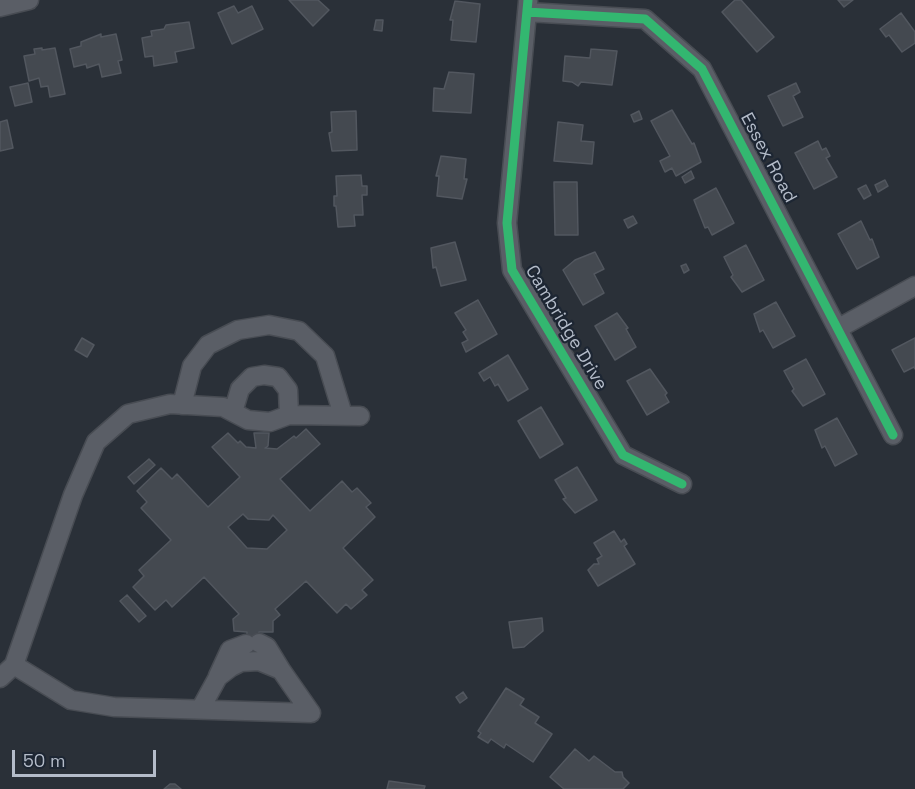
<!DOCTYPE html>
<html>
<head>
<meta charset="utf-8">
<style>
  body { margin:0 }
  #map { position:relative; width:915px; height:789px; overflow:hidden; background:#2a3038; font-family:"Space Grotesk",sans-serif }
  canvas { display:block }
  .scale { position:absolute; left:12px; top:750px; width:144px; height:27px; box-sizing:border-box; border:3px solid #b4bcc9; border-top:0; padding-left:8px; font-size:18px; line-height:21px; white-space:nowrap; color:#b4bcc9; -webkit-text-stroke:4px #1d2633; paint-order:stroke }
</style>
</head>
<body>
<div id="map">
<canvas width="915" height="789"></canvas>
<div class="scale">50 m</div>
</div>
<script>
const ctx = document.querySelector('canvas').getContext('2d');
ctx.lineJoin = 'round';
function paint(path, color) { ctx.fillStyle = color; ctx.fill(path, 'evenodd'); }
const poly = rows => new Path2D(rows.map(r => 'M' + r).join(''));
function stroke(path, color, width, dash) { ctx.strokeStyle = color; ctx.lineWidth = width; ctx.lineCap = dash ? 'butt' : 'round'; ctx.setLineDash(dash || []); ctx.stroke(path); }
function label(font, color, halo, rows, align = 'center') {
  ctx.font = font + ' "Space Grotesk",sans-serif'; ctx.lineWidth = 4.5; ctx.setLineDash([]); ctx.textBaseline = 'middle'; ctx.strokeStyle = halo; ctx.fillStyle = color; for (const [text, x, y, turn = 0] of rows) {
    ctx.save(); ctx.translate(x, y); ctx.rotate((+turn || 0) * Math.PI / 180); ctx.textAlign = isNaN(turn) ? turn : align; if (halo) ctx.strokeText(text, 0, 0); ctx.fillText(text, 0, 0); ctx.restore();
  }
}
const building = poly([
  [289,0,318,0,329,10,313,26,289,0],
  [735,0,741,0,774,37,757,52,722,12,735,0],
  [838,0,853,0,844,7,838,0],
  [455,1,480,4,476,42,451,40,453,20,450,20,455,1],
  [234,6,238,13,252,6,263,29,232,44,218,13,234,6],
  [901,13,915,32,915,43,902,52,889,35,886,37,880,29,901,13],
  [376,20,383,20,382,31,374,30,376,20],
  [189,22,194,48,175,52,177,62,154,66,153,56,145,57,142,38,152,36,151,31,164,29,166,25,189,22],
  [101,34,101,37,116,34,122,60,118,61,121,73,102,77,99,64,87,68,86,64,74,67,70,49,81,46,81,42,101,34],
  [42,48,42,50,55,48,65,94,50,97,48,86,41,87,39,78,29,81,24,56,35,54,34,49,42,48],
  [591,49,617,51,612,85,581,82,578,86,572,82,563,81,565,56,590,58,591,49],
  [449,72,474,74,471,113,433,111,434,88,444,89,449,72],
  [28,83,32,102,15,106,10,87,28,83],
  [796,83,800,92,793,96,803,117,783,126,768,96,796,83],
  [672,110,692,144,694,143,701,162,676,176,672,168,665,172,660,161,670,156,651,121,672,110],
  [356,111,357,150,332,151,329,133,332,132,331,112,356,111],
  [639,111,642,119,634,122,631,115,639,111],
  [7,120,13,148,0,151,0,122,7,120],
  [558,122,583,125,581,141,594,142,592,164,554,161,558,122],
  [818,141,822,150,826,148,830,156,826,158,837,177,814,189,795,153,818,141],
  [441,156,466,159,464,179,467,179,462,199,437,196,439,176,436,176,441,156],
  [691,171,694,178,685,183,682,177,691,171],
  [361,175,362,186,367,186,367,195,362,195,363,215,354,215,355,226,338,227,336,206,334,206,334,196,337,196,336,176,361,175],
  [885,180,888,186,878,192,875,185,885,180],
  [554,182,577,182,578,235,555,235,554,182],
  [866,185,871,195,864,199,858,189,866,185],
  [716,188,734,223,712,235,708,227,705,228,694,200,716,188],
  [633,216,637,223,628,228,624,220,633,216],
  [861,221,870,240,872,239,879,257,857,269,838,234,861,221],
  [455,242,466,280,441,286,436,267,433,268,431,248,455,242],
  [746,245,764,280,742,292,731,277,733,275,724,257,746,245],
  [595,252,604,269,594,274,604,293,583,305,563,270,575,260,595,252],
  [686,264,689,270,684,273,681,266,686,264],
  [478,300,497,334,466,352,462,343,468,340,463,332,466,330,455,313,478,300],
  [776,302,795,336,773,348,763,330,760,332,754,314,776,302],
  [617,313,628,328,626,329,636,347,615,360,595,326,617,313],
  [82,338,94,345,87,357,75,350,82,338],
  [915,338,915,369,914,367,904,372,892,350,915,338],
  [508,355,528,389,508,401,498,384,495,386,490,377,484,381,479,373,508,355],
  [806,359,825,394,803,406,792,391,794,389,784,371,806,359],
  [650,369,667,393,665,395,669,402,647,415,627,381,650,369],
  [541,407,563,444,540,458,518,421,541,407],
  [837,418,857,454,835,466,825,446,822,448,815,430,837,418],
  [306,429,320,444,280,479,310,511,342,481,352,492,357,488,371,503,366,507,375,517,343,548,373,580,362,590,367,595,351,609,346,604,337,613,306,581,275,609,280,615,273,621,273,632,259,632,259,649,246,649,247,632,234,631,233,619,239,614,204,577,172,607,166,600,155,610,133,587,144,576,139,570,171,540,141,508,147,502,137,491,161,468,172,479,177,474,208,507,240,477,212,447,228,433,238,443,240,441,246,447,256,448,254,433,269,433,268,446,265,448,277,449,294,436,296,438,306,429],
  [243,514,248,519,269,520,273,515,287,530,267,549,247,548,228,527,243,514],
  [149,459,155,465,134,484,128,477,149,459],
  [577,467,597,500,575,513,563,499,566,498,555,480,577,467],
  [614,531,621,542,624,539,627,544,624,546,635,564,598,586,588,570,594,564,599,564,597,559,602,556,594,543,614,531],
  [127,595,146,616,139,622,120,601,127,595],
  [542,618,543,631,524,647,513,648,509,622,542,618],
  [506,688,524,699,520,705,539,717,535,723,552,734,533,762,506,744,504,748,491,739,488,743,478,737,481,733,478,731,506,688],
  [463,692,467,698,460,703,456,697,463,692],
  [575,749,589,761,594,756,615,772,622,772,623,777,629,783,623,789,564,789,550,777,575,749],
  [389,781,425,786,424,789,387,789,389,781],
  [170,784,175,784,181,789,164,789,170,784]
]);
paint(building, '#444950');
stroke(building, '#52575f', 1.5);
const minor = poly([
  [528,2,507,223,512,270,623,455,682,484],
  [0,7,29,0],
  [527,12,645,19,702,69,893,435],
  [839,328,915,286],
  [182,405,192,366,208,345,238,330,269,325,299,331,325,356,343,415],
  [233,412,240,389,252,377,264,375,278,377,288,390,289,415],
  [259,643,267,647,281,670],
  [14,665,71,700,114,707,311,713,281,670,259,661,241,662,231,667,218,677,201,708],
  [218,676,230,650,246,644],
  [0,678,14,665,73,495,96,442,128,414,170,404,223,407,248,420,270,422,289,415,360,416]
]);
stroke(minor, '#484c53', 21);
stroke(minor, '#5a5e66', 18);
stroke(poly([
  [528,0,507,223,512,270,623,455,682,484],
  [527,12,645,19,702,69,893,435]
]), '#33b770', 9);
label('18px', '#b4bcc9', '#1d2633', [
  ["Essex Road",768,158,62],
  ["Cambridge Drive",566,328,59]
]);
</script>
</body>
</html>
